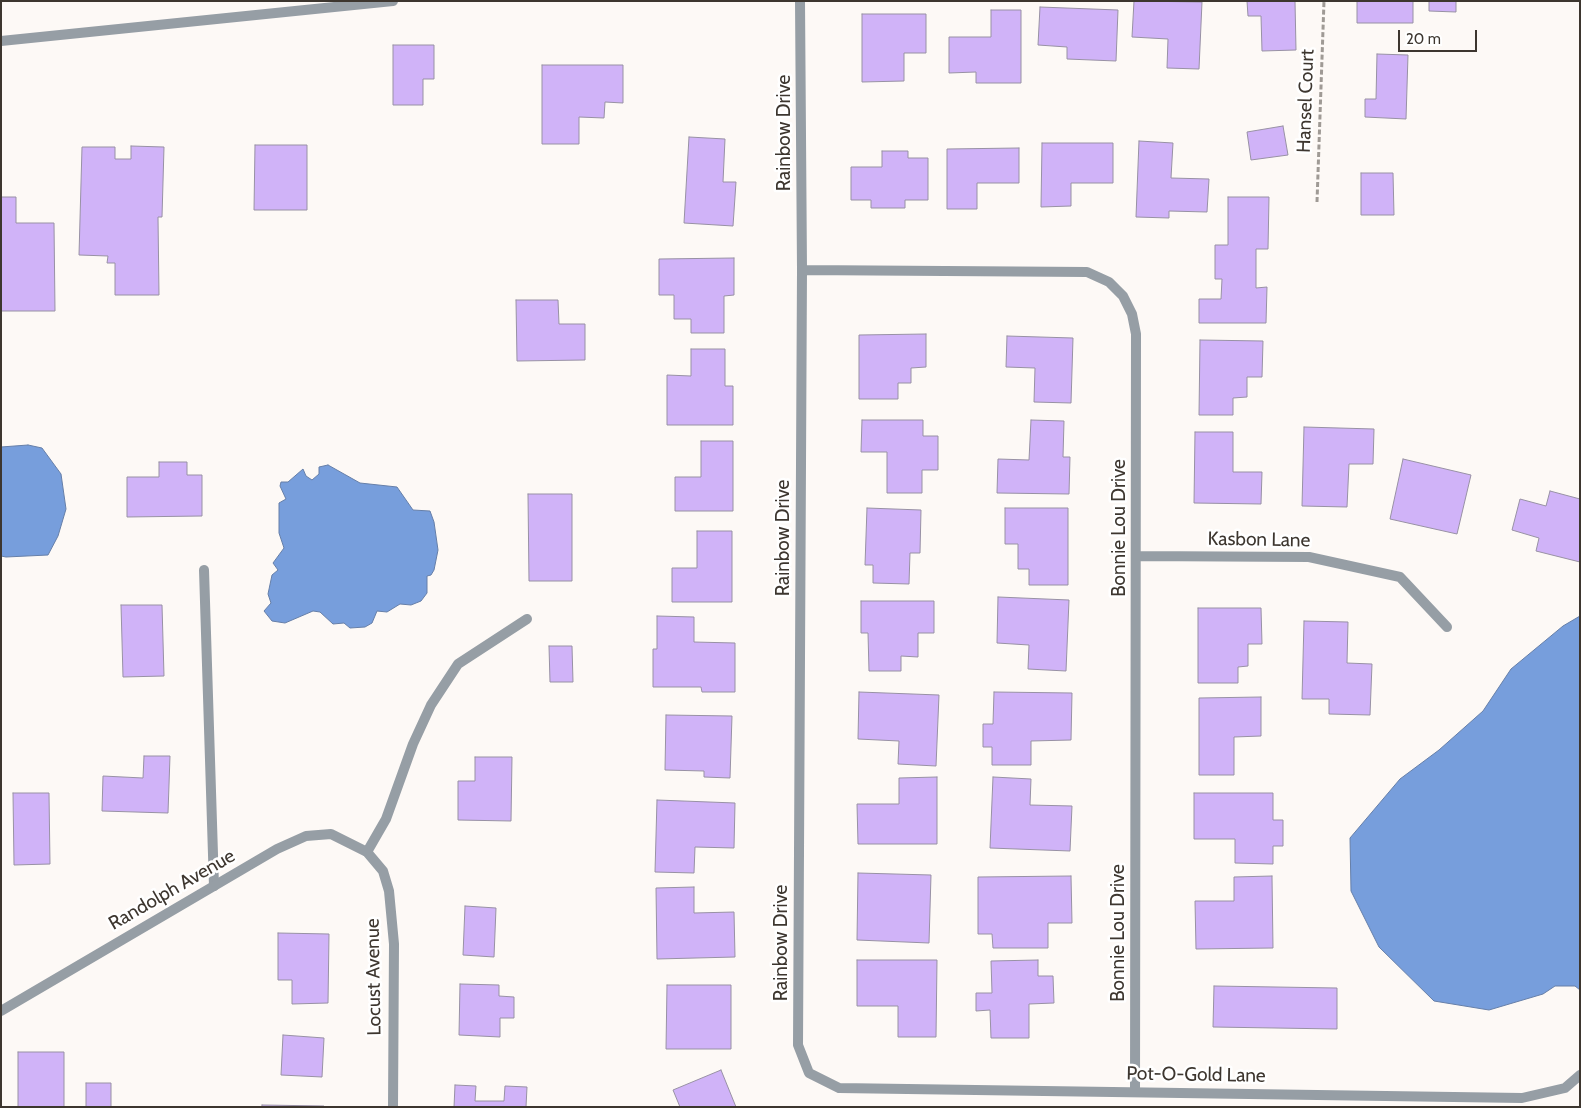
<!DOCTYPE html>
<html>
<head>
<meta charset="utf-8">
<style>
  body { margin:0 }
  #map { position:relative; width:1581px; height:1108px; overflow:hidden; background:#fdf9f6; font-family:Cabin,sans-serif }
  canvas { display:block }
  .frame { position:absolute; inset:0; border:2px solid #3d362f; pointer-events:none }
  .scale { position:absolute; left:1398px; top:30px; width:79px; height:22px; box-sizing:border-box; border:2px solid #3d362f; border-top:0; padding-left:6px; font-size:15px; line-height:18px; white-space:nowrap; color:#3d362f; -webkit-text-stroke:4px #fff; paint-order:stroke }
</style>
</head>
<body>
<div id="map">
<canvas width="1581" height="1108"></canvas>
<div class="frame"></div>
<div class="scale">20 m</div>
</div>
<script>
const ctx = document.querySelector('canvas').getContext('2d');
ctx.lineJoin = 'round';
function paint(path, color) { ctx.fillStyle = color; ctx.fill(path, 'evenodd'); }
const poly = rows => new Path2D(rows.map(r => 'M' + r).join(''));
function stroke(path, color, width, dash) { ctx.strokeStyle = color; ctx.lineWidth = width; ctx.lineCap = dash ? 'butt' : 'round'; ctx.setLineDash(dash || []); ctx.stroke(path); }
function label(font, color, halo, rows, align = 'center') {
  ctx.font = font + ' Cabin,sans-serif'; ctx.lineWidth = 5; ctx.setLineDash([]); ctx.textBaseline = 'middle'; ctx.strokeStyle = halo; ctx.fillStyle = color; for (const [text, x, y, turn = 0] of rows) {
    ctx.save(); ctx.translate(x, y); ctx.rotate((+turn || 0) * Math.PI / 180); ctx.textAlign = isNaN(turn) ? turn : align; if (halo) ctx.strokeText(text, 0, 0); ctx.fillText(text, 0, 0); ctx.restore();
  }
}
const water = poly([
  [28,445,42,448,61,474,66,509,58,536,48,555,6,557,1,556,1,447,28,445],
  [328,465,360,483,397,487,413,510,430,511,434,522,438,550,434,570,431,575,427,576,427,593,421,601,411,605,400,604,387,612,377,611,372,623,365,627,350,628,344,623,333,624,320,612,313,611,285,623,272,621,264,611,271,603,268,594,272,575,278,570,273,563,284,548,279,533,279,503,286,499,280,486,281,482,288,482,303,469,306,476,312,480,319,474,319,467,328,465],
  [1580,616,1580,990,1575,986,1555,986,1543,994,1489,1010,1434,1001,1379,947,1351,891,1350,838,1400,779,1439,750,1483,711,1511,669,1563,626,1580,616]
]);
paint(water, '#779edc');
stroke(water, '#667fa8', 1);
const building = poly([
  [1134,1,1202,2,1199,69,1167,68,1168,39,1132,37,1134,1],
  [1247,1,1295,1,1296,50,1262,51,1261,16,1248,16,1247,1],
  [1357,1,1413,1,1413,23,1357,23,1357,1],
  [1429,1,1456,1,1456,12,1429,11,1429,1],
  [1040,7,1118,10,1116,61,1067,59,1067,47,1038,45,1040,7],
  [991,10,1021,10,1021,83,976,83,976,72,949,73,949,37,991,37,991,10],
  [862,14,926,14,926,53,904,53,904,81,862,82,862,14],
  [393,45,434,45,434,79,423,79,423,105,393,105,393,45],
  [1377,54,1408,55,1406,119,1365,117,1365,99,1376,99,1377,54],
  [542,65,623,65,623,103,605,102,604,118,579,117,579,144,542,144,542,65],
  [1283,126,1288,155,1251,160,1247,132,1283,126],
  [689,137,725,139,723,182,736,182,733,226,684,223,689,137],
  [1139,141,1173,143,1171,178,1209,179,1207,212,1169,211,1169,218,1136,217,1139,141],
  [1042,143,1113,143,1113,183,1071,183,1071,206,1041,207,1042,143],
  [255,145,307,145,307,210,254,210,255,145],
  [131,146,164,147,162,217,158,217,159,295,115,295,115,263,107,263,108,256,79,255,82,147,115,147,115,159,131,159,131,146],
  [1019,148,1019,183,977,183,977,209,947,209,947,149,1019,148],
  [882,151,908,151,908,158,928,158,928,200,905,200,905,208,871,208,871,200,851,200,851,167,882,167,882,151],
  [1361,173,1393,173,1394,215,1361,215,1361,173],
  [1,197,16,197,16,223,54,223,55,311,1,311,1,197],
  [1228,197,1269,197,1268,249,1256,249,1256,288,1267,287,1266,323,1199,323,1199,299,1221,299,1222,279,1215,279,1215,245,1228,245,1228,197],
  [734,258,734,295,724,296,724,333,691,333,691,319,674,319,674,295,659,295,659,259,734,258],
  [516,300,558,300,559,324,585,324,585,360,517,361,516,300],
  [926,334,926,367,911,368,911,383,898,383,898,399,859,399,859,335,926,334],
  [1007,336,1073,338,1071,403,1034,402,1035,368,1006,367,1007,336],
  [1200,340,1263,341,1262,377,1247,377,1247,397,1233,398,1233,415,1199,415,1200,340],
  [691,349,725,349,725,386,733,386,733,425,667,425,667,375,691,376,691,349],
  [862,420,923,420,923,436,938,436,938,470,922,470,922,493,887,493,887,452,861,452,862,420],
  [1031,420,1064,421,1063,457,1070,457,1069,494,997,493,998,459,1029,460,1031,420],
  [1304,427,1374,429,1373,464,1349,464,1347,507,1302,506,1304,427],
  [1195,432,1233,432,1233,472,1262,472,1261,504,1194,503,1195,432],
  [701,441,733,441,733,511,675,511,675,477,701,477,701,441],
  [1403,459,1471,475,1457,534,1390,519,1403,459],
  [159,462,187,462,187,475,202,475,202,516,127,517,127,477,159,477,159,462],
  [1550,491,1580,499,1580,562,1536,551,1539,538,1512,530,1520,499,1546,506,1550,491],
  [528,494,572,494,572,581,529,581,528,494],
  [867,508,921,510,920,553,910,553,909,584,873,583,873,565,865,565,867,508],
  [1005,508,1068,508,1068,585,1029,585,1029,569,1018,569,1018,544,1005,544,1005,508],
  [697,531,732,531,732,602,672,602,672,568,697,568,697,531],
  [998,597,1069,600,1066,671,1028,669,1029,645,997,643,998,597],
  [861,601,934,601,934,633,918,633,918,657,901,656,901,671,869,671,868,633,861,633,861,601],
  [121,605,162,605,164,676,123,677,121,605],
  [1198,608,1261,608,1262,644,1248,644,1248,666,1238,667,1238,683,1198,683,1198,608],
  [657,616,694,617,694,642,735,643,735,692,702,692,701,687,653,687,653,649,657,649,657,616],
  [1304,621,1348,622,1347,663,1372,664,1370,715,1329,714,1329,699,1302,699,1304,621],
  [549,646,572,646,573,682,550,682,549,646],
  [859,692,939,695,936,766,898,764,899,741,858,739,859,692],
  [994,692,1072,693,1071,740,1031,741,1031,765,992,765,992,747,983,747,983,724,993,724,994,692],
  [1261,697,1261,736,1234,737,1234,775,1199,775,1199,698,1261,697],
  [666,715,732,716,730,778,704,777,704,771,665,770,666,715],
  [144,756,170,756,168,813,102,811,103,776,143,778,144,756],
  [475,757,512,757,511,821,458,820,458,781,475,781,475,757],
  [937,777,937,844,858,844,857,804,899,804,899,778,937,777],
  [993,777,1031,779,1030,805,1072,806,1070,851,990,848,993,777],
  [13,793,49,793,50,864,14,865,13,793],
  [1194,793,1273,793,1273,820,1283,820,1283,846,1273,846,1273,864,1235,863,1235,839,1194,839,1194,793],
  [657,800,735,803,734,848,695,847,694,873,655,872,657,800],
  [858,873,931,875,929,943,857,940,858,873],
  [1071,876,1072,923,1048,923,1048,948,993,948,992,934,978,934,978,877,1071,876],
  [1272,876,1273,948,1196,949,1195,901,1234,901,1234,877,1272,876],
  [694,887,694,913,734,912,735,957,657,959,656,888,694,887],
  [465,906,496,908,494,957,463,955,465,906],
  [278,933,329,934,328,1003,292,1004,292,980,278,980,278,933],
  [857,960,937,960,936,1037,898,1037,898,1006,857,1006,857,960],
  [1038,960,1038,976,1053,976,1054,1003,1029,1004,1029,1038,991,1038,990,1010,976,1011,976,993,992,993,991,961,1038,960],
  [460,984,499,985,499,996,514,997,514,1018,500,1018,500,1037,459,1035,460,984],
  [667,985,731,985,731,1049,666,1049,667,985],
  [1214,986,1337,988,1337,1029,1213,1027,1214,986],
  [283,1035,324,1038,322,1077,281,1075,283,1035],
  [18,1052,64,1052,64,1107,18,1107,18,1052],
  [721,1070,736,1107,680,1107,673,1090,721,1070],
  [86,1083,111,1083,111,1107,86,1107,86,1083],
  [455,1085,476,1086,475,1101,504,1101,505,1086,527,1087,526,1107,454,1107,455,1085],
  [262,1105,324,1106,324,1107,262,1107,262,1105]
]);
paint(building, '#d0b3f8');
stroke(building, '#9891a4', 1);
stroke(poly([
  [1317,202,1324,1]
]), '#9f9a95', 3, [5, 2.5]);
stroke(poly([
  [204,570,214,886],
  [367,852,386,819,413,744,431,705,458,664,527,619]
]), '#969ea5', 10);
stroke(poly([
  [800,1,802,270,798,1045,809,1073,839,1088,1522,1098,1565,1088,1580,1075],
  [802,270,1087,272,1109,282,1123,296,1132,314,1136,334,1135,1091],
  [1136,556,1309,557,1400,577,1447,627],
  [1,1011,277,849,306,836,331,834,367,852,383,871,389,891,394,944,393,1107]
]), '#969ea5', 10);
stroke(poly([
  [1,41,393,1]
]), '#969ea5', 10);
label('19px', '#3d362f', '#fff', [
  ["Hansel Court",1306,101,-88],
  ["Rainbow Drive",784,133,-90],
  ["Bonnie Lou Drive",1119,528,-90],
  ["Rainbow Drive",783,538,-90],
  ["Kasbon Lane",1259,540,1],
  ["Randolph Avenue",172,890,-30],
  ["Bonnie Lou Drive",1118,933,-90],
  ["Rainbow Drive",781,943,-90],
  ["Locust Avenue",374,977,-91],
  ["Pot-O-Gold Lane",1196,1075,1]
]);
</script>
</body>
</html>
